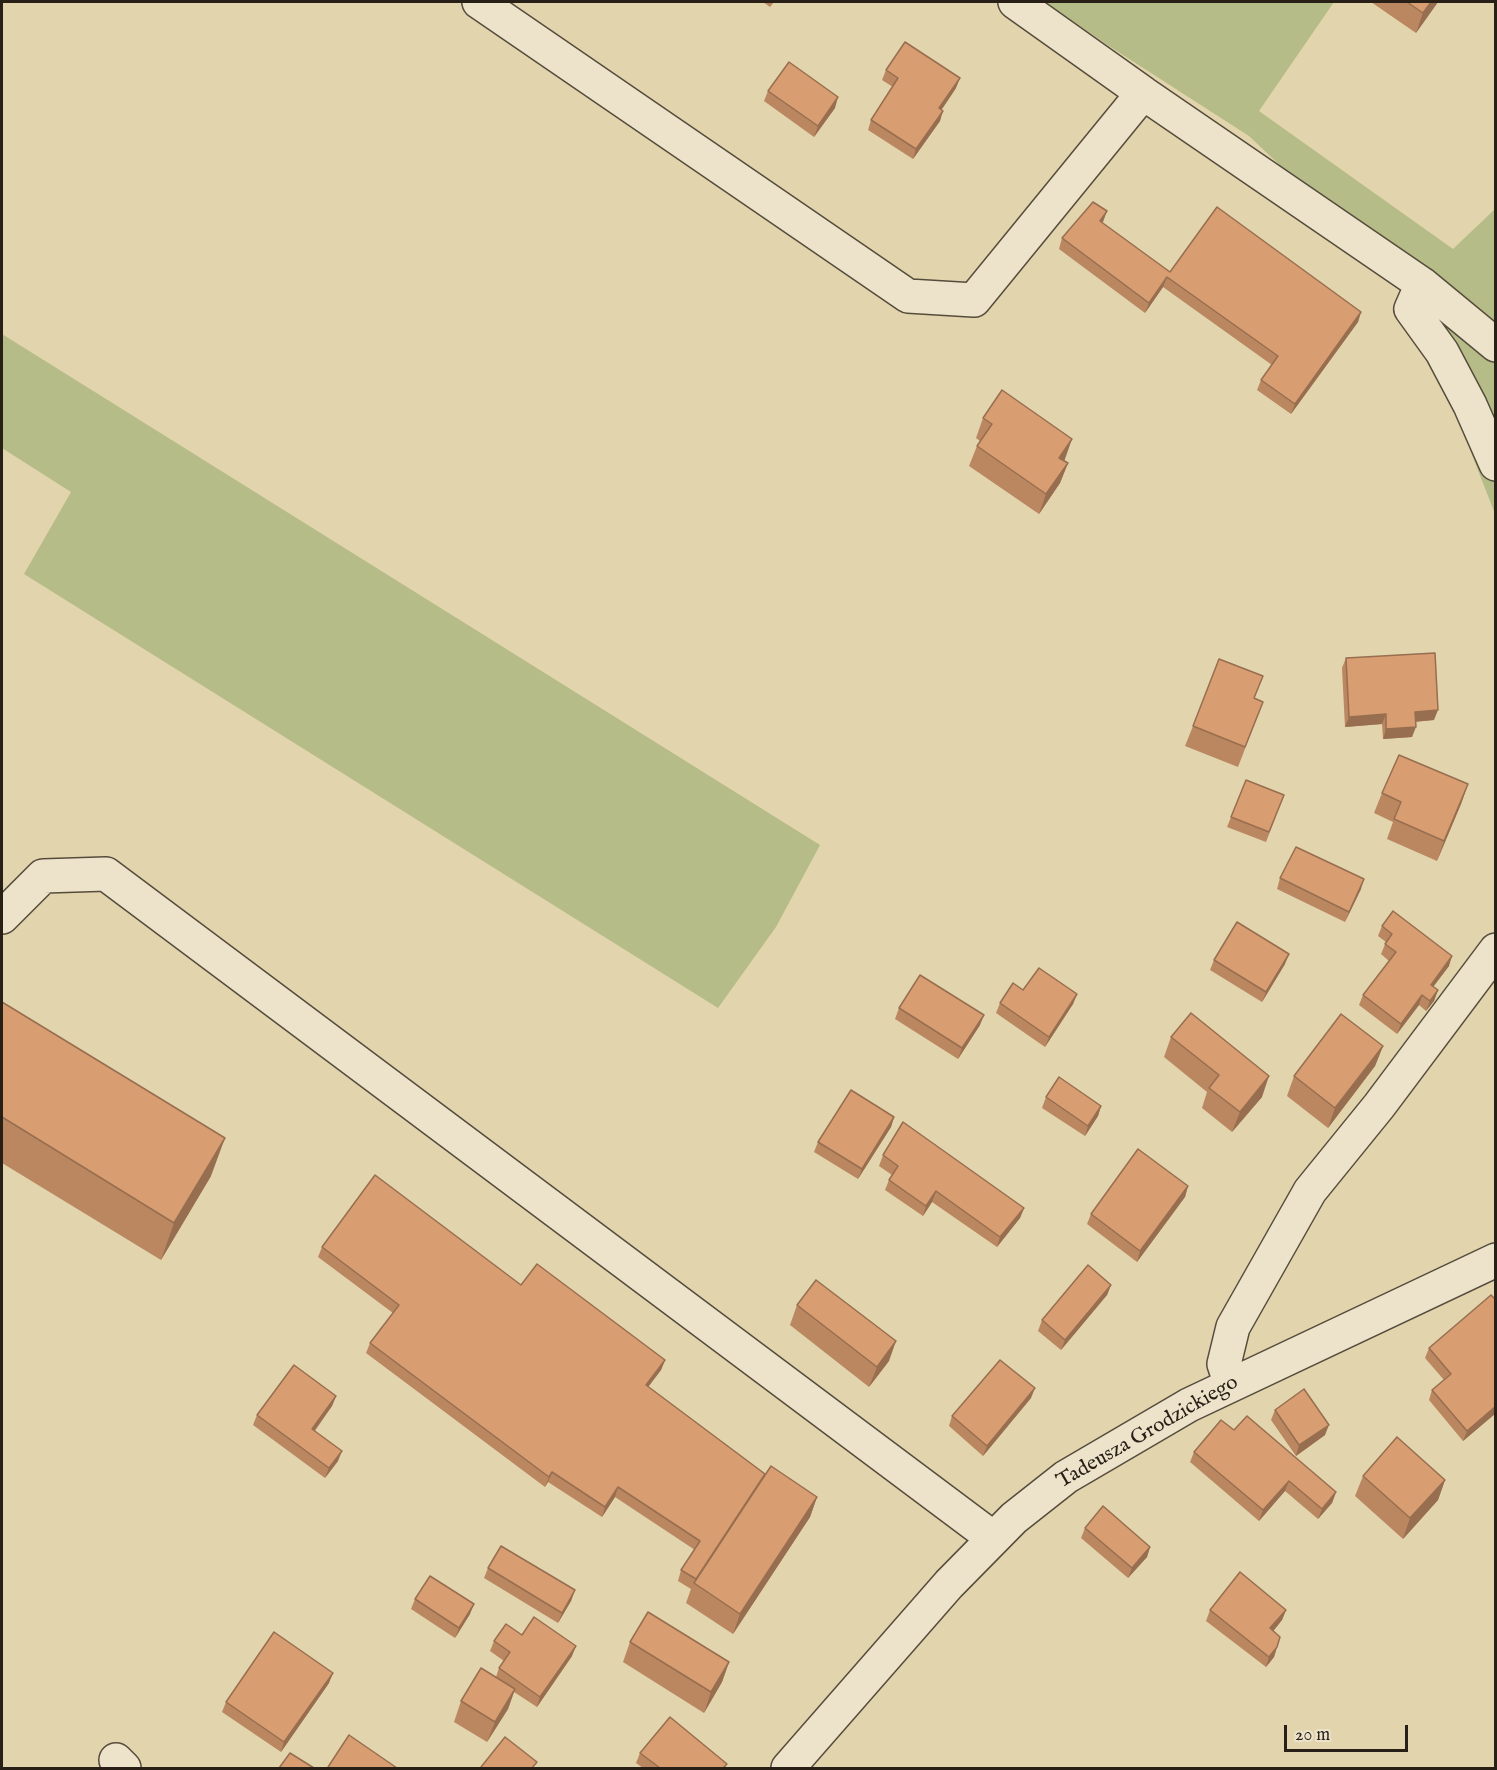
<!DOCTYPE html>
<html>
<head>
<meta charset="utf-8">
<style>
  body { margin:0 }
  #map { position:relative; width:1497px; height:1770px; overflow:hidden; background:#e2d4ad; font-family:"IM FELL English",serif }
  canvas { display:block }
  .frame { position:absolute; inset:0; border:3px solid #281f16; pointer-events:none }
  .scale { position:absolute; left:1284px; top:1725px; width:124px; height:27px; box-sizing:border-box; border:3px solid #281f16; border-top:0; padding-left:8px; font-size:18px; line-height:21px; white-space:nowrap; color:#281f16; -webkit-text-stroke:4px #ece3ca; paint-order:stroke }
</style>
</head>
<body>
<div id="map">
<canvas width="1497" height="1770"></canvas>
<div class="frame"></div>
<div class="scale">20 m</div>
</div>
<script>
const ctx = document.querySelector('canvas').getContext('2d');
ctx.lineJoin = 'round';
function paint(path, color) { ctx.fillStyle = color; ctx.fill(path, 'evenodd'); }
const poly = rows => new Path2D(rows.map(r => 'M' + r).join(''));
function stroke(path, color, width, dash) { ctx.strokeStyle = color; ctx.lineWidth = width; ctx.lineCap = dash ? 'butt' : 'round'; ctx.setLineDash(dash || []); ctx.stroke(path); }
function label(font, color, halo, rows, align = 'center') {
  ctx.font = font + ' "IM FELL English",serif'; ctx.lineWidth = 4.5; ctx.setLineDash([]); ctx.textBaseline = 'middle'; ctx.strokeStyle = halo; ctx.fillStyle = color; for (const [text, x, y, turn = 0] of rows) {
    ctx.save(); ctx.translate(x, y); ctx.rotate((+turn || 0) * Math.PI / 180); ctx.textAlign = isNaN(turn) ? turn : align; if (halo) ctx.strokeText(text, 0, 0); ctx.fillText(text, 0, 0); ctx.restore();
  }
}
paint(poly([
  [1045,2,1334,2,1259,111,1453,249,1495,209,1495,514,1406,285,1249,136,1109,46],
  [2,334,820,845,776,927,718,1008,24,574,71,492,2,448]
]), '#b6bc88');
const minor = poly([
  [479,2,908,296,974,300,1143,93,1422,284,1411,309,1442,352,1470,405,1496,464],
  [1015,2,1143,93],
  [1422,284,1496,345],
  [2,917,43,876,106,874,993,1538],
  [1231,1385,1224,1364,1233,1327,1310,1191,1379,1106,1496,950],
  [116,1760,124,1768],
  [788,1768,949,1584,1014,1518,1066,1477,1189,1405,1496,1260]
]);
stroke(minor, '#564c3c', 36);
stroke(minor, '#ece3ca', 33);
paint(poly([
  [763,2,774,2,770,7],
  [1371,2,1438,2,1416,33],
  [886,70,956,88,942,109,940,121,913,159,868,130,871,120,893,87,882,80],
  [768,91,835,108,814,137,764,101],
  [1103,222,1102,223,1170,272,1361,312,1358,322,1291,414,1257,390,1261,380,1272,365,1163,287,1145,313,1059,249,1062,238],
  [983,418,1065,459,1064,461,1068,463,1060,483,1039,514,969,466,977,446,980,441,976,438],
  [1346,658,1434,720,1415,722,1412,737,1383,739,1382,724,1345,727,1342,668],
  [1255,698,1263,702,1238,767,1185,746,1193,726],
  [1246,780,1284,795,1266,842,1227,827],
  [1468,784,1461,804,1437,861,1387,839,1393,822,1374,813,1382,793],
  [1280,878,1361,889,1345,922,1277,889],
  [1382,926,1449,966,1433,987,1438,990,1434,1001,1426,1011,1419,1005,1397,1034,1359,1005,1363,995,1389,961,1381,954,1386,942,1378,936],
  [1214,960,1285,964,1262,1002,1210,970],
  [1023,990,1077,994,1073,1004,1045,1047,996,1013,1000,1003],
  [2,1002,211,1176,161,1260,2,1163],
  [899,1008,980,1025,958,1059,895,1019],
  [1171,1037,1262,1097,1232,1132,1202,1108,1207,1092,1164,1057],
  [1383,1046,1375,1066,1328,1128,1287,1096,1294,1076],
  [1046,1097,1101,1106,1098,1116,1085,1136,1042,1108],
  [894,1117,891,1127,858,1179,814,1152,818,1142],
  [883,1155,1024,1208,1020,1218,997,1247,932,1202,923,1216,885,1190,889,1180,892,1175,879,1166],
  [1188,1186,1185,1197,1137,1262,1087,1224,1091,1214],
  [322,1247,521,1285,665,1360,661,1370,648,1387,765,1474,817,1497,810,1517,733,1634,686,1603,691,1589,678,1581,681,1570,695,1550,615,1497,602,1517,548,1482,545,1487,366,1353,370,1343,393,1313,318,1257],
  [1111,1285,1107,1295,1061,1350,1038,1331,1042,1320],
  [1496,1300,1496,1413,1463,1441,1429,1400,1432,1390,1444,1380,1425,1358,1429,1348],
  [797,1305,889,1361,869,1387,790,1325],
  [336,1396,332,1406,315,1431,338,1461,325,1478,253,1425,257,1415],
  [1031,1398,983,1456,949,1426,952,1416],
  [1275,1410,1325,1435,1296,1456,1271,1420],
  [1234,1430,1336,1492,1332,1503,1318,1519,1285,1491,1259,1521,1190,1462,1194,1452],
  [1363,1476,1445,1480,1438,1500,1403,1539,1355,1496],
  [1085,1528,1150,1547,1147,1557,1128,1578,1081,1538],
  [488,1568,575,1590,571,1601,558,1623,484,1578],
  [415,1599,470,1614,455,1638,411,1609],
  [1210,1610,1286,1610,1282,1620,1273,1631,1277,1647,1274,1657,1266,1667,1206,1621],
  [522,1635,572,1656,537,1707,514,1692,508,1709,487,1742,454,1722,461,1701,496,1677,499,1668,504,1661,490,1651,494,1641],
  [630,1642,729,1662,722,1682,704,1713,623,1662],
  [329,1683,281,1752,222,1712,226,1702],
  [640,1753,727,1764,725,1768,643,1768,636,1763]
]), '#ba8761');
paint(poly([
  [1431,2,1438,2,1416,33,1423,13],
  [960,78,956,88,936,118,939,108],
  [838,97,835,108,814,137,818,126],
  [943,111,940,121,913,159,916,149],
  [1107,211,1103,222,1096,231,1100,221],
  [1167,277,1163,287,1145,313,1149,303],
  [1361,312,1358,322,1291,414,1295,404],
  [1072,439,1065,459,1052,478,1059,458],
  [1068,463,1060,483,1039,514,1046,494],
  [1438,710,1434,720,1411,722,1415,712],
  [1386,714,1382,724,1345,727,1349,717],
  [1416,727,1412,737,1383,739,1386,729],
  [1468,784,1461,804,1437,861,1444,841],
  [1364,879,1361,889,1345,922,1349,912],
  [1289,954,1285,964,1262,1002,1266,992],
  [1452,956,1449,966,1427,995,1431,985],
  [1438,990,1434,1001,1426,1011,1430,1001],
  [1077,994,1073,1004,1045,1047,1049,1037],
  [1422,995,1419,1005,1397,1034,1401,1024],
  [984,1015,980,1025,958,1059,962,1048],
  [1383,1046,1375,1066,1328,1128,1335,1108],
  [1269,1076,1262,1097,1232,1132,1240,1112],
  [1101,1106,1098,1116,1085,1136,1088,1126],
  [894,1117,891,1127,858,1179,862,1169],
  [225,1138,211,1176,161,1260,174,1223],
  [1188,1186,1185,1197,1137,1262,1140,1251],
  [936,1191,932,1202,923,1216,926,1206],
  [1024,1208,1020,1218,997,1247,1000,1237],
  [1111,1285,1107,1295,1061,1350,1065,1340],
  [896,1341,889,1361,869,1387,877,1367],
  [665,1360,661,1370,642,1395,646,1385],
  [1035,1388,1031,1398,983,1456,987,1446],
  [336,1396,332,1406,308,1439,312,1429],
  [1496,1406,1496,1413,1463,1441,1467,1431],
  [1329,1425,1325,1435,1296,1456,1299,1445],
  [342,1451,338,1461,325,1478,329,1468],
  [552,1472,548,1482,545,1487,549,1477],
  [1445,1480,1438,1500,1403,1539,1410,1518],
  [1289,1481,1285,1491,1259,1521,1263,1510],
  [618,1487,615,1497,602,1517,605,1507],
  [1336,1492,1332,1503,1318,1519,1322,1509],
  [817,1497,810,1517,733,1634,740,1614],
  [1150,1547,1147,1557,1128,1578,1132,1568],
  [575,1590,571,1601,558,1623,562,1613],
  [474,1604,470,1614,455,1638,459,1628],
  [1286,1610,1282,1620,1267,1639,1270,1628],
  [576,1646,572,1656,537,1707,540,1697],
  [1277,1647,1274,1657,1266,1667,1269,1657],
  [729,1662,722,1682,704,1713,711,1692],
  [333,1673,329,1683,281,1752,284,1742],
  [515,1689,508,1709,487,1742,495,1722]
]), '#976e4f');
const building = poly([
  [1407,2,1431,2,1423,13,1407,2],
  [905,42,960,78,939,108,943,111,916,149,871,120,898,78,886,70,905,42],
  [789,62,838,97,818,126,768,91,789,62],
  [1093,202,1107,211,1100,221,1170,272,1217,207,1361,312,1295,404,1261,380,1278,356,1167,277,1149,303,1062,238,1093,202],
  [1002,390,1072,439,1059,458,1068,463,1046,494,977,446,992,424,983,418,1002,390],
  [1435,653,1438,710,1415,712,1416,727,1386,729,1386,714,1349,717,1346,658,1435,653],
  [1219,659,1263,676,1254,698,1263,702,1245,747,1193,726,1219,659],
  [1399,755,1468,784,1444,841,1394,819,1401,802,1382,793,1399,755],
  [1246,780,1284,795,1269,832,1231,817,1246,780],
  [1296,847,1364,879,1349,912,1280,878,1296,847],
  [1393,911,1452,956,1431,985,1438,990,1430,1001,1422,995,1401,1024,1363,995,1396,952,1385,944,1392,934,1382,926,1393,911],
  [1237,922,1289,954,1266,992,1214,960,1237,922],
  [1039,968,1077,994,1049,1037,1000,1003,1013,983,1023,990,1039,968],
  [920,975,984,1015,962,1048,899,1008,920,975],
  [2,1002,225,1138,174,1223,2,1117,2,1002],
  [1191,1013,1269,1076,1240,1112,1209,1088,1219,1075,1171,1037,1191,1013],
  [1341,1014,1383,1046,1335,1108,1294,1076,1341,1014],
  [1059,1077,1101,1106,1088,1126,1046,1097,1059,1077],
  [851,1090,894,1117,862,1169,818,1142,851,1090],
  [903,1122,1024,1208,1000,1237,936,1191,926,1206,889,1180,898,1166,883,1155,903,1122],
  [1138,1149,1188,1186,1140,1251,1091,1214,1138,1149],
  [375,1175,521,1285,537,1264,665,1360,646,1385,765,1474,696,1579,681,1570,700,1541,618,1487,605,1507,552,1472,549,1477,370,1343,399,1305,322,1247,375,1175],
  [1088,1265,1111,1285,1065,1340,1042,1320,1088,1265],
  [816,1280,896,1341,877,1367,797,1305,816,1280],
  [1491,1295,1496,1300,1496,1406,1467,1431,1432,1390,1451,1374,1429,1348,1491,1295],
  [1000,1360,1035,1388,987,1446,952,1416,1000,1360],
  [294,1365,336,1396,312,1429,342,1451,329,1468,257,1415,294,1365],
  [1304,1389,1329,1425,1299,1445,1275,1410,1304,1389],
  [1247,1416,1336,1492,1322,1509,1289,1481,1263,1510,1194,1452,1221,1420,1234,1430,1247,1416],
  [1397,1437,1445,1480,1410,1518,1363,1476,1397,1437],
  [771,1466,817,1497,740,1614,694,1583,771,1466],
  [1103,1506,1150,1547,1132,1568,1085,1528,1103,1506],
  [501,1546,575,1590,562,1613,488,1568,501,1546],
  [1240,1572,1286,1610,1270,1628,1280,1637,1277,1647,1269,1657,1210,1610,1240,1572],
  [430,1576,474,1604,459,1628,415,1599,430,1576],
  [648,1612,729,1662,711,1692,630,1642,648,1612],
  [534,1617,576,1646,540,1697,499,1668,510,1652,494,1641,506,1624,522,1635,534,1617],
  [274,1632,333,1673,284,1742,226,1702,274,1632],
  [481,1668,515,1689,495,1722,461,1701,481,1668],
  [670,1717,727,1764,723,1768,660,1768,640,1753,670,1717],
  [349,1735,397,1768,330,1768,328,1767,349,1735],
  [505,1737,537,1762,532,1768,483,1768,481,1767,505,1737],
  [290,1753,314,1768,279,1768,290,1753]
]);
paint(building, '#d89d71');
stroke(building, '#976e4f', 1.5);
label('21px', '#281f16', '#ece3ca', [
  ["Tadeusza Grodzickiego",1148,1433,-30]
]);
</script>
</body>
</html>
